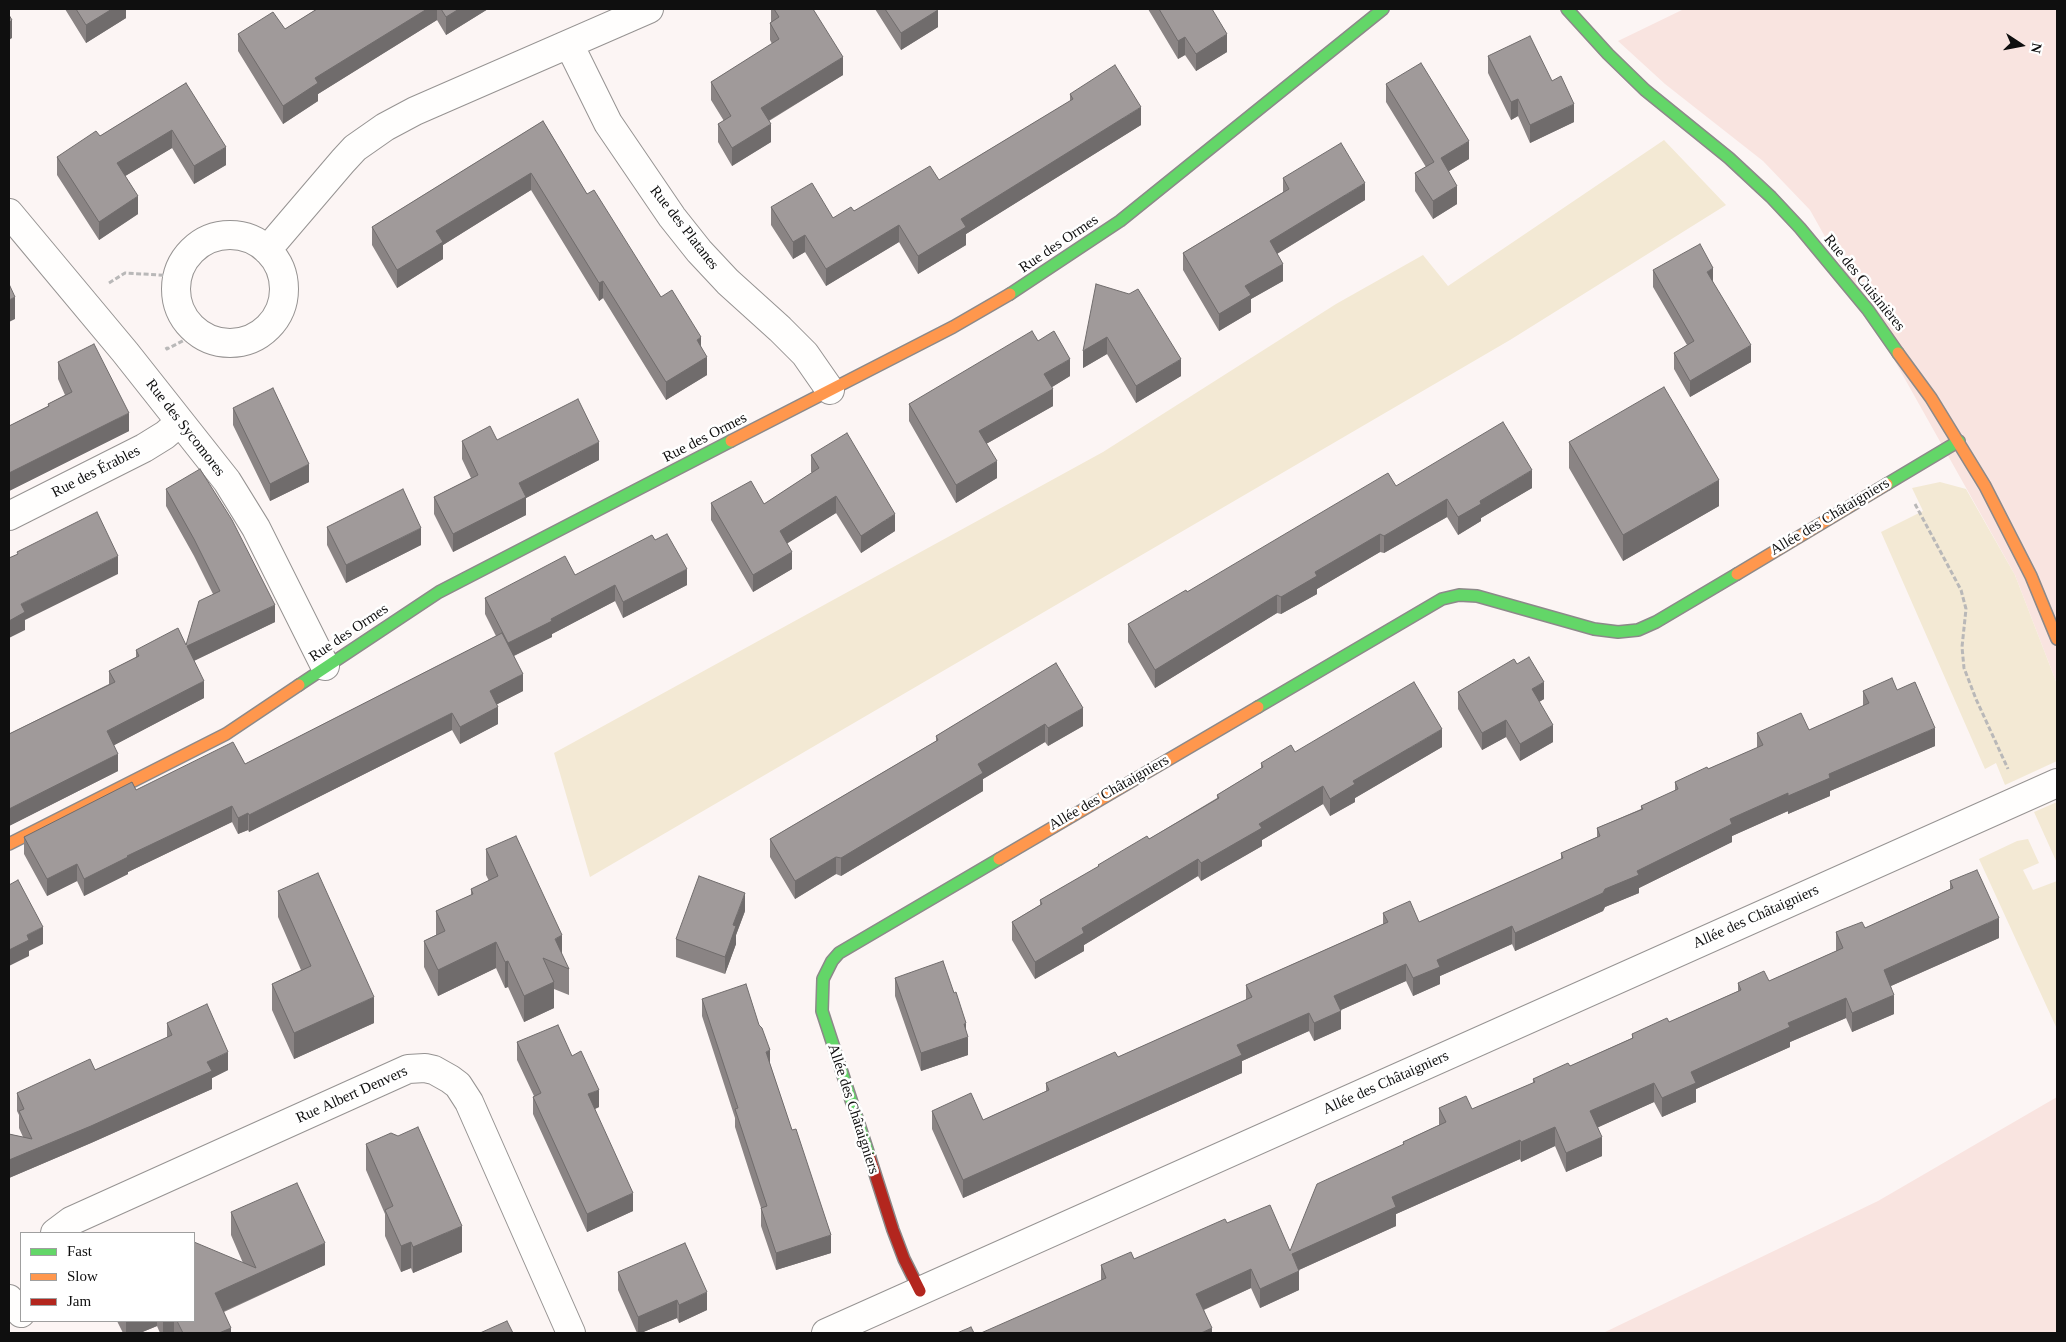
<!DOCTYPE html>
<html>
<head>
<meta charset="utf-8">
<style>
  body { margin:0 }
  #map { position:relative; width:2066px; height:1342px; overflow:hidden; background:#fcf5f4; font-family:"Times New Roman",serif }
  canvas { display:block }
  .frame { position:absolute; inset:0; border:10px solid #0f0f0f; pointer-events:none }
  .legend { position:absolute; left:20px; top:1232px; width:175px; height:90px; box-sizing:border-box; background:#fff; border:1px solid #9f9f9f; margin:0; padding:6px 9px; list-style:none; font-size:15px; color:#0f0f0f }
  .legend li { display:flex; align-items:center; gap:10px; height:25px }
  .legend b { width:25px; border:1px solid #9f9f9f }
  .north { position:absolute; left:1996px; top:20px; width:50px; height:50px; -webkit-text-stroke:4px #fff; paint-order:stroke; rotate:101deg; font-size:14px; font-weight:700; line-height:20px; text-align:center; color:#0f0f0f }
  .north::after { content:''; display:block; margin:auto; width:18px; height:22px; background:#0f0f0f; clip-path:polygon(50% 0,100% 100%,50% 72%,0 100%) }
</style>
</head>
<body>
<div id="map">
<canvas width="2066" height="1342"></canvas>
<div class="frame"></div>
<ul class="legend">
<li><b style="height:6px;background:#63d668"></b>Fast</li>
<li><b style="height:6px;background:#ff974d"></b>Slow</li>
<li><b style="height:6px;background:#b3261e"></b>Jam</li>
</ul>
<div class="north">N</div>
</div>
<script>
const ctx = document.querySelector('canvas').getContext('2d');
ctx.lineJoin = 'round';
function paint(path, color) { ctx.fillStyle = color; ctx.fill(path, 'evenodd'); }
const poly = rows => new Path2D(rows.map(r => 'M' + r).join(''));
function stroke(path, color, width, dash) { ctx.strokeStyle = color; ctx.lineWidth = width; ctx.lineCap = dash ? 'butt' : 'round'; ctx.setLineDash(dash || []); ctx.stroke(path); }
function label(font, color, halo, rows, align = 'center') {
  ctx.font = font + ' "Times New Roman",serif'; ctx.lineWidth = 5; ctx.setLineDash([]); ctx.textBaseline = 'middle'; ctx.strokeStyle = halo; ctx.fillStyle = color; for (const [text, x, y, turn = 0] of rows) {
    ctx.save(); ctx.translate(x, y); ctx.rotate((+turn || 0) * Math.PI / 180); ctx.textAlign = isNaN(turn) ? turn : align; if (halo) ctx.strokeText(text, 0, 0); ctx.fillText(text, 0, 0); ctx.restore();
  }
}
paint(poly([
  [1684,9,2057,9,2057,684,2015,575,1810,210,1763,161,1665,84,1618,41],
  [2057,1097,2057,1333,1603,1333,1878,1201]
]), '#f9e4e0');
paint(poly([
  [1664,140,1726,205,1510,340,590,877,554,753,1103,452,1336,304,1423,255,1448,286],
  [1940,482,1966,489,2015,575,2057,684,2057,761,2005,785,1996,763,1985,769,1881,532,1923,511,1912,488],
  [2057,802,2057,863,2034,812],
  [2028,839,2039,863,2023,870,2033,890,2057,881,2057,1029,1979,859,2017,841]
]), '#f3e9d4');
const street = poly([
  [569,44,608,123,672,217,699,251,728,282,780,329,805,354,830,390],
  [9,213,125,352,227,481,256,528,325,666],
  '176 289a54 54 0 1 1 108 0a54 54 0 1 1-108 0Z',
  [267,250,343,161,355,148,385,127,415,111,649,9],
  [9,516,144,448,165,435,180,422],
  [55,1233,71,1221,408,1069,425,1068,434,1070,450,1079,458,1085,469,1102,571,1333],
  [9,1299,21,1313],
  [826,1333,2057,783]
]);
const fast = poly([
  [1567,9,1608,54,1645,90,1729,158,1771,197,1800,228,1868,310,1898,353],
  [1010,294,1120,221,1383,9],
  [1887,484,1959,441],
  [299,685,439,592,731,441],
  [1258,707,1442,599,1459,595,1477,596,1594,629,1618,632,1638,630,1656,622,1737,574],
  [870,1158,822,1011,823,979,832,961,839,953,999,859]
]);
const slow = poly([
  [1898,353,1931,398,1985,486,2031,576,2057,639],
  [731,441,953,327,1010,294],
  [1737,574,1887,484],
  [9,844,226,734,299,685],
  [999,859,1258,707]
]);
const jam = poly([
  [870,1158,893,1230,904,1259,920,1291]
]);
stroke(street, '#969392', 30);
stroke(fast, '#8c8989', 14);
stroke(slow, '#8c8989', 14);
stroke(jam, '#8c8989', 14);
stroke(poly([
  [109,283,125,273,177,276],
  [166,347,167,349,198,333],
  [1915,504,1961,590,1966,609,1962,647,1964,668,1976,699,2008,769]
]), '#b9b8b8', 3, [5, 2.5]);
stroke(street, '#fffefd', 28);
stroke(fast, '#63d668', 11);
stroke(slow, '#ff974d', 11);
stroke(jam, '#b3261e', 11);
paint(poly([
  [65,9,126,9,126,18,86,43],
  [317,9,488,9,446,35,437,20,318,94,318,101,283,124,238,51,238,34,285,29],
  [771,9,813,9,843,75,769,121,771,142,732,166,718,142,718,124,724,121,711,100,711,82,772,44,770,40,770,23,771,22],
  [875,9,937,9,938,27,901,50],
  [1148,9,1212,9,1227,52,1196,71,1185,55,1178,59],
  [1488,56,1552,81,1574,122,1530,143,1518,116,1511,120,1488,73],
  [186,83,226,165,194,184,172,148,125,176,138,214,99,240,57,175,57,157,100,136],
  [1386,84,1469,159,1449,171,1457,204,1433,219,1415,191,1415,173,1426,167,1386,102],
  [1070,94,1141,125,966,234,966,245,918,274,899,242,826,286,805,252,793,259,771,225,771,207,833,218,939,180,1070,101],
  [543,121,587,194,661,297,701,347,707,375,666,400,603,298,599,301,531,190,443,245,443,259,397,288,372,245,372,227],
  [1283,178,1365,200,1277,254,1283,281,1251,299,1251,312,1219,331,1183,270,1183,253,1283,192],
  [1653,270,1713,282,1751,362,1690,397,1674,369,1674,353,1687,345,1653,287],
  [1096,284,1181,376,1136,403,1107,354,1083,368],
  [1038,341,1070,376,1052,387,1053,406,986,444,997,478,956,503,909,421,909,404],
  [58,362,129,431,9,491,9,426,48,406,48,404,65,395,58,379],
  [233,408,309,482,270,501,233,425],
  [497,440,599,460,526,498,526,515,453,552,434,514,434,497,471,478,462,459,462,441],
  [1569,442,1719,506,1623,561,1569,468],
  [811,455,895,531,861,553,836,513,787,543,792,569,753,592,711,520,711,503,764,504,812,473,811,472],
  [1396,486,1532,488,1481,518,1481,521,1458,535,1447,517,1384,553,1380,552,1317,589,1317,594,1281,614,1277,613,1155,688,1128,642,1128,624,1187,592],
  [166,489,275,622,194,661,204,698,114,745,118,771,9,826,9,734,109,684,109,671,136,657,136,650,186,645,213,594,194,556,166,506],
  [327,527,421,545,346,583,327,545],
  [655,540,687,585,623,618,615,601,552,634,552,637,514,656,523,691,497,704,498,724,460,744,452,730,249,832,248,830,238,834,232,822,128,872,128,874,84,896,77,881,47,896,24,854,24,837,136,790,245,764,496,636,485,614,485,598,575,575],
  [1056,663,1083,726,1048,746,1045,742,983,779,983,791,841,876,836,874,795,899,770,857,770,839,936,741,936,736],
  [1517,664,1544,699,1539,702,1553,742,1520,761,1506,737,1482,750,1458,709,1458,692],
  [1897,690,1935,746,1830,791,1830,796,1788,814,1788,811,1732,836,1732,842,1639,888,1639,893,1605,907,1603,911,1515,951,1512,944,1440,976,1440,984,1413,996,1406,981,1341,1010,1341,1029,1314,1041,1309,1031,1242,1061,1242,1073,963,1198,932,1129,932,1111,983,1120,1046,1091,1046,1083,1118,1057,1246,1000,1246,985,1383,924,1383,913,1419,922,1561,859,1561,853,1597,837,1597,828,1641,809,1641,806,1675,791,1675,782,1708,769,1757,748,1757,733,1809,730,1863,706,1863,691],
  [1442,747,1355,798,1355,802,1330,816,1323,804,1262,840,1262,846,1201,881,1198,876,1084,945,1084,951,1035,979,1012,940,1012,922,1040,905,1040,900,1098,867,1098,865,1149,839,1217,798,1217,795,1261,768,1261,763,1295,752],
  [486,849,562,955,569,969,569,995,554,989,554,1008,524,1022,508,987,505,988,496,968,438,996,424,967,424,941,436,935,436,911,471,895,471,889,489,881,486,875],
  [1950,881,1999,938,1891,986,1894,1014,1852,1032,1846,1018,1790,1042,1790,1047,1696,1089,1696,1102,1662,1117,1654,1102,1598,1127,1602,1156,1566,1172,1555,1146,1521,1162,1520,1159,1396,1214,1396,1226,1299,1270,1299,1290,1260,1308,1251,1288,1204,1310,1212,1333,1101,1280,1101,1265,1134,1259,1227,1223,1290,1251,1403,1145,1403,1142,1439,1125,1439,1108,1472,1109,1533,1083,1533,1079,1570,1066,1632,1038,1632,1034,1669,1022,1738,991,1738,983,1769,981,1836,951,1836,932,1865,928,1950,889],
  [278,891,374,1023,294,1059,272,1010,272,984,301,970,278,917],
  [745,911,736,935,736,944,725,974,676,957,676,939],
  [895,978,954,993,966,1031,968,1055,921,1071,895,996],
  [702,999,770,1064,831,1253,776,1270,761,1226,761,1208,735,1127,735,1118,702,1016],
  [167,1023,228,1070,212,1078,212,1089,91,1143,9,1178,9,1134,23,1137,19,1128,19,1115,17,1111,17,1093,95,1070,167,1038],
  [517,1042,572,1056,599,1107,595,1109,633,1211,587,1232,533,1114,533,1097,534,1096,517,1060],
  [366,1144,462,1252,413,1273,411,1268,401,1272,385,1236,385,1214,366,1170],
  [231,1212,325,1265,224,1312,231,1333,160,1333,157,1326,140,1333,123,1333,117,1321,194,1321,243,1263,231,1235],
  [618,1272,707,1310,679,1323,677,1318,641,1333,637,1333,618,1290]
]), '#8a8484');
paint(poly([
  [112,9,126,9,126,18,86,43,86,25],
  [427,9,437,9,437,20,318,94,318,101,283,124,283,106,315,78],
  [459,9,488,9,446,35,446,17],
  [938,10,938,27,901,50,901,33],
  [12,20,12,38,9,40,9,23],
  [1227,34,1227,52,1196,71,1196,54],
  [1185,37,1185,55,1178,59,1178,41],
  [843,57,843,75,761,125,761,108],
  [1518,99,1518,116,1511,120,1511,102],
  [1574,104,1574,122,1530,143,1530,125],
  [1141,107,1141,125,966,234,966,245,918,274,918,256,961,219],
  [771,124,771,142,732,166,732,148],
  [172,130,172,148,117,181,117,163],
  [1469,141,1469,159,1441,176,1441,158],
  [226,147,226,165,194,184,194,166],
  [531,173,531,190,443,245,443,259,397,288,397,270,436,231],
  [1365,183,1365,200,1270,258,1270,241],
  [1457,186,1457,204,1433,219,1433,201],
  [138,196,138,214,99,240,99,222],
  [899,225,899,242,826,286,826,269],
  [805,235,805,252,793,259,793,242],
  [1283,264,1283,281,1251,299,1251,312,1219,331,1219,314,1245,286],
  [1713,268,1713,285,1707,272],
  [603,281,603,298,599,301,599,283],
  [15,297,15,319,9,322,9,300],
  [701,337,701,355,697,340],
  [1107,337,1107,354,1083,368,1083,351],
  [1751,345,1751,362,1690,397,1690,381],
  [707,357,707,375,666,400,666,382],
  [1070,359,1070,376,1044,392,1044,374],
  [1181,359,1181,376,1136,403,1136,386],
  [1053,389,1053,406,979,448,979,431],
  [129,413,129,431,9,491,9,473],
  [599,442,599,460,526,498,526,515,453,552,453,534,519,483],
  [997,461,997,478,956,503,956,485],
  [309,464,309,482,270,501,270,484],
  [1532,470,1532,488,1481,518,1481,521,1458,535,1458,517,1480,501],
  [1719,480,1719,506,1623,561,1623,535],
  [836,496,836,513,780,548,780,531],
  [1447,499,1447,517,1384,553,1384,536],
  [895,514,895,531,861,553,861,536],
  [421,528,421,545,346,583,346,565],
  [1380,534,1380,552,1317,589,1317,594,1281,614,1281,597,1315,572],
  [792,552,792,569,753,592,753,575],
  [118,556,118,574,25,620,25,630,9,638,9,621,21,604],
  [687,569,687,585,623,618,623,602],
  [615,585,615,601,552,634,552,637,507,659,507,643,551,619],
  [1277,595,1277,613,1155,688,1155,670],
  [275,605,275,622,187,664,187,646],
  [523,674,523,691,490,708,490,691],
  [204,681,204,698,107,749,107,731],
  [1544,682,1544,699,1532,706,1532,689],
  [498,707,498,724,460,744,460,727],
  [1083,708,1083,726,1048,746,1048,728],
  [452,713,452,730,249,832,249,815],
  [1506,720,1506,737,1482,750,1482,733],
  [1045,724,1045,742,983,779,983,791,841,876,841,858,978,764],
  [1553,725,1553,742,1520,761,1520,744],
  [1935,728,1935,746,1830,791,1830,796,1788,814,1788,796,1829,774],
  [1442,729,1442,747,1355,798,1355,802,1330,816,1330,799,1353,781],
  [118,754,118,771,9,826,9,809],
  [1323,786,1323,804,1262,840,1262,846,1201,881,1201,863,1259,824],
  [1788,793,1788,811,1732,836,1732,842,1639,888,1639,893,1605,907,1603,911,1515,951,1515,933,1605,889,1730,819],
  [232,806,232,822,128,872,128,874,84,896,84,879,127,856],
  [248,813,248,830,238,834,238,818],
  [836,857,836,874,795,899,795,881],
  [1198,859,1198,876,1084,945,1084,951,1035,979,1035,962,1082,928],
  [77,864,77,881,47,896,47,879],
  [745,893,745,911,736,935,736,944,725,974,725,957,733,925],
  [1999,918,1999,938,1884,989,1884,970],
  [1512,926,1512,944,1440,976,1440,984,1413,996,1413,978,1437,960],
  [43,927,43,944,29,951,29,956,9,966,9,950,27,935],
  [562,935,562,961,555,939],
  [496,942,496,968,438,996,438,970],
  [508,961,508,987,505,988,505,962],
  [1406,964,1406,981,1334,1013,1334,996],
  [554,982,554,1008,524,1022,524,996],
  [1894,995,1894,1014,1852,1032,1852,1013],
  [374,997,374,1023,294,1059,294,1033],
  [1846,998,1846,1018,1790,1042,1790,1047,1696,1089,1696,1102,1662,1117,1662,1098,1691,1072,1788,1023],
  [1341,1011,1341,1029,1314,1041,1314,1023],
  [1309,1013,1309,1031,1242,1061,1242,1073,963,1198,963,1180,1237,1045],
  [966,1023,966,1038,968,1037,968,1055,921,1071,921,1053],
  [770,1050,770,1068,766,1052],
  [228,1052,228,1070,212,1078,212,1089,91,1143,9,1178,9,1160,207,1062],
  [1654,1083,1654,1102,1590,1131,1590,1111],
  [599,1090,599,1107,588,1112,588,1094],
  [1555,1127,1555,1146,1521,1162,1521,1142],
  [1602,1137,1602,1156,1566,1172,1566,1153],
  [1520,1140,1520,1159,1396,1214,1396,1226,1292,1273,1292,1254,1392,1197],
  [633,1193,633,1211,587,1232,587,1214],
  [462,1226,462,1252,413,1273,413,1247],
  [831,1235,831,1253,776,1270,776,1253],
  [411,1242,411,1268,401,1272,401,1246],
  [325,1243,325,1265,215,1315,215,1293],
  [1251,1269,1251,1288,1196,1313,1196,1294],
  [1299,1271,1299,1290,1260,1308,1260,1289],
  [707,1292,707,1310,679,1323,679,1305],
  [677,1300,677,1318,641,1333,638,1333,638,1317],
  [126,1321,157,1321,157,1326,140,1333,126,1333],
  [163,1321,174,1321,174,1333,163,1333],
  [231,1328,231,1333,219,1333],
  [1212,1328,1212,1333,1201,1333]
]), '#706c6c');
const building = poly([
  [76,9,112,9,86,25,76,9],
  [317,9,427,9,315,78,318,83,283,106,238,34,273,12,285,29,317,9],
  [441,9,459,9,446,17,441,9],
  [774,9,813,9,843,57,761,108,771,124,732,148,718,124,731,116,711,82,779,39,770,23,779,17,774,9],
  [885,9,937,9,938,10,901,33,885,9],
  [1159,9,1212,9,1227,34,1196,54,1185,37,1178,41,1159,9],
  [9,15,12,20,9,23,9,15],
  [1530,36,1552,81,1561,76,1574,104,1530,125,1518,99,1511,102,1488,56,1530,36],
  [1421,63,1469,141,1441,158,1457,186,1433,201,1415,173,1434,162,1386,84,1421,63],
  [1115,65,1141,107,961,219,966,227,918,256,899,225,826,269,805,235,793,242,771,207,812,183,833,218,851,207,854,211,930,166,939,180,1073,99,1070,94,1115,65],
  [186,83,226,147,194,166,172,130,117,163,138,196,99,222,57,157,96,131,100,136,186,83],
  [543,121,587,194,594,190,661,297,672,290,701,337,697,340,707,357,666,382,603,281,599,283,531,173,436,231,443,242,397,270,372,227,543,121],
  [1341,143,1365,183,1270,241,1283,264,1245,286,1251,295,1219,314,1183,253,1289,189,1283,178,1341,143],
  [1700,244,1713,268,1707,272,1751,345,1690,381,1674,353,1694,341,1653,270,1700,244],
  [9,284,15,297,9,300,9,284],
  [1096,284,1129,294,1138,289,1181,359,1136,386,1107,337,1083,351,1096,284],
  [1032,331,1038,341,1054,331,1070,359,1044,374,1053,389,979,431,997,461,956,485,909,404,1032,331],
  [94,344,129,413,9,473,9,426,49,406,48,404,72,392,58,362,94,344],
  [1664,387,1719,480,1623,535,1569,442,1664,387],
  [273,388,309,464,270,484,233,408,273,388],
  [578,399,599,442,519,483,526,497,453,534,434,497,478,475,462,441,490,426,497,440,578,399],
  [1503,422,1532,470,1480,501,1481,504,1458,517,1447,499,1384,536,1380,534,1315,572,1317,576,1281,597,1277,595,1155,670,1128,624,1186,590,1187,592,1388,473,1396,486,1503,422],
  [847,433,895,514,861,536,836,496,780,531,792,552,753,575,711,503,751,481,764,504,819,468,811,455,847,433],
  [200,469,232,520,275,605,187,646,204,681,107,731,118,754,9,809,9,734,115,682,109,671,139,656,136,650,178,628,186,645,199,601,220,591,194,539,166,489,200,469],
  [403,489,421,528,346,565,327,527,403,489],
  [97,512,118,556,21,604,25,612,9,621,9,558,18,554,17,552,97,512],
  [667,534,687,569,623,602,615,585,551,619,552,621,508,643,485,598,565,556,575,575,652,535,655,540,667,534],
  [502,633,523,674,490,691,498,707,460,727,452,713,249,815,248,813,238,818,232,806,127,856,128,857,84,879,77,864,47,879,24,837,132,782,136,790,233,742,245,764,502,633],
  [1529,657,1544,682,1532,689,1553,725,1520,744,1506,720,1482,733,1458,692,1514,659,1517,664,1529,657],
  [1056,663,1083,708,1048,728,1045,724,978,764,983,773,841,858,836,857,795,881,770,839,938,740,936,736,1056,663],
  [1892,678,1897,690,1915,682,1935,728,1829,774,1830,778,1788,796,1788,793,1730,819,1732,824,1637,871,1639,875,1605,889,1603,893,1515,933,1512,926,1437,960,1440,967,1413,978,1406,964,1334,996,1341,1011,1314,1023,1309,1013,1237,1045,1242,1055,963,1180,932,1111,971,1093,983,1120,1049,1090,1046,1083,1115,1052,1118,1057,1252,997,1246,985,1388,922,1383,913,1410,901,1419,922,1563,858,1561,853,1600,836,1597,828,1643,809,1641,806,1678,789,1675,782,1707,767,1708,769,1763,745,1757,733,1801,713,1809,730,1869,703,1863,691,1892,678],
  [1414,682,1442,729,1353,781,1355,784,1330,799,1323,786,1259,824,1262,828,1201,863,1198,859,1082,928,1084,933,1035,962,1012,922,1042,904,1040,900,1099,866,1098,865,1147,836,1149,839,1219,798,1217,795,1263,767,1261,763,1291,745,1295,752,1414,682],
  [516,836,562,935,555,939,569,969,543,958,554,982,524,996,508,961,505,962,496,942,438,970,424,941,445,931,436,911,473,894,471,889,498,876,486,849,516,836],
  [1977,870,1999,918,1884,970,1894,995,1852,1013,1846,998,1788,1023,1790,1027,1691,1072,1696,1083,1662,1098,1654,1083,1590,1111,1602,1137,1566,1153,1555,1127,1521,1142,1520,1140,1392,1197,1396,1207,1292,1254,1299,1271,1260,1289,1251,1269,1196,1294,1212,1328,1201,1333,981,1333,1106,1278,1101,1265,1131,1252,1134,1259,1225,1219,1227,1223,1270,1205,1290,1251,1317,1184,1404,1144,1403,1142,1446,1122,1439,1108,1466,1096,1472,1109,1535,1082,1533,1079,1568,1063,1570,1066,1633,1038,1632,1034,1667,1018,1669,1022,1741,990,1738,983,1764,971,1769,981,1843,948,1836,932,1862,922,1865,928,1953,888,1950,881,1977,870],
  [318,873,374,997,294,1033,272,984,311,966,278,891,318,873],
  [699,876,745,893,733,925,736,926,725,957,676,939,699,876],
  [18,880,43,927,27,935,29,940,9,950,9,885,18,880],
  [943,961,954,993,956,992,966,1023,964,1024,968,1037,921,1053,895,978,943,961],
  [746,984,759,1025,762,1028,770,1050,766,1052,792,1130,796,1129,831,1235,776,1253,761,1208,767,1206,735,1109,738,1108,702,999,746,984],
  [207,1004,228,1052,207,1062,212,1071,91,1126,9,1160,9,1134,32,1139,19,1111,24,1109,17,1093,90,1059,95,1070,172,1035,167,1023,207,1004],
  [558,1025,572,1056,581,1051,599,1090,588,1094,633,1193,587,1214,533,1097,541,1093,517,1042,558,1025],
  [418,1127,462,1226,413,1247,411,1242,401,1246,385,1210,393,1206,366,1144,391,1133,398,1136,418,1127],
  [297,1183,325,1243,215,1293,231,1328,219,1333,183,1333,177,1321,194,1321,194,1242,256,1268,231,1212,297,1183],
  [685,1243,707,1292,679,1305,677,1300,638,1317,618,1272,685,1243],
  [507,1321,513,1333,480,1333,507,1321],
  [971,1327,974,1333,957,1333,971,1327]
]);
paint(building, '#a09a9a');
stroke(building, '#706c6c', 1);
label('15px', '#0f0f0f', '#fff', [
  ["Rue des Platanes",684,228,52],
  ["Rue des Ormes",1059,244,-34],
  ["Rue des Cuisinières",1864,283,51],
  ["Rue des Sycomores",185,428,52],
  ["Rue des Ormes",705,438,-27],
  ["Rue des Érables",96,472,-27],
  ["Allée des Châtaigniers",1830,517,-31],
  ["Rue des Ormes",349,633,-34],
  ["Allée des Châtaigniers",1109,793,-30],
  ["Allée des Châtaigniers",1756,917,-24],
  ["Allée des Châtaigniers",1386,1083,-24],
  ["Rue Albert Denvers",352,1095,-24],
  ["Allée des Châtaigniers",853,1109,72]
]);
</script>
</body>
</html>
